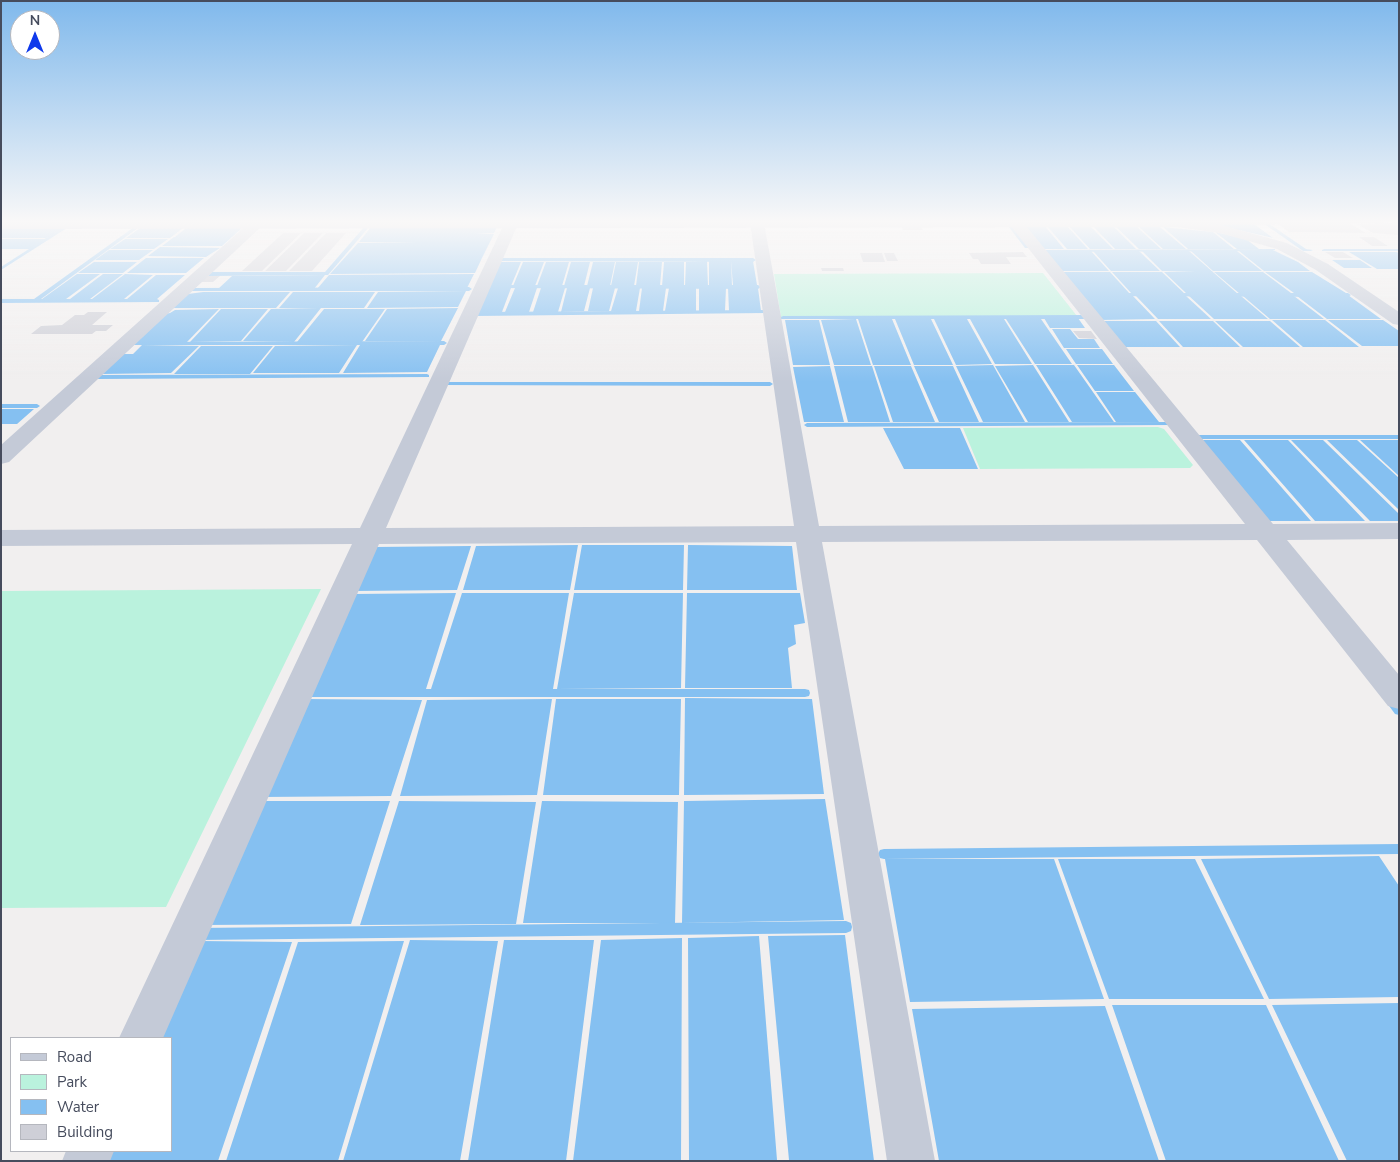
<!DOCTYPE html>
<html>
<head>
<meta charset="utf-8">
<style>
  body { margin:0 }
  #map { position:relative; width:1400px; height:1162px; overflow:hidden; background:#f1efef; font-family:"Nunito Sans",sans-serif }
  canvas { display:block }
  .frame { position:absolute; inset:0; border:2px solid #464c5d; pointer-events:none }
  .legend { position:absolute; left:10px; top:1037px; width:162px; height:115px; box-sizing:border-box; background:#fff; border:1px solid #b5b7be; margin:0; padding:6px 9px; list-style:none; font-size:15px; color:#464c5d }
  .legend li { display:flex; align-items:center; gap:10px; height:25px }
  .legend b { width:25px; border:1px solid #b5b7be }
  .north { position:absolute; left:10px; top:10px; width:50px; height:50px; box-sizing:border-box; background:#fff; border:1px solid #b5b7be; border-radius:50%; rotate:0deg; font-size:14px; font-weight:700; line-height:20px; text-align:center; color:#464c5d }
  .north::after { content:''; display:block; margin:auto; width:18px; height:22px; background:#0f39eb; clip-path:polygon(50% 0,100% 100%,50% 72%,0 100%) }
</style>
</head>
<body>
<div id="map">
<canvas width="1400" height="1162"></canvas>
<div class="frame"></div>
<ul class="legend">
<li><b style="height:6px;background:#c4cad7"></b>Road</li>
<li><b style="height:14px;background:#baf2dd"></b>Park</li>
<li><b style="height:14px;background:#85c0f1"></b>Water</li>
<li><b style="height:14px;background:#cecfd7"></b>Building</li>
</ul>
<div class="north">N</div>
</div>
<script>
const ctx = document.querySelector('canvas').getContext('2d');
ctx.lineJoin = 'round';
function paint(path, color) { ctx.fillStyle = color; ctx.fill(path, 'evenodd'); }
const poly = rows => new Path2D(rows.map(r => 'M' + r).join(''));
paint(poly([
  [1043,273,1077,316,781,317,774,274],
  [1158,427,1164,429,1193,465,1190,468,980,469,963,428],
  [321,589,166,907,1,908,1,591]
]), '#baf2dd');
paint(poly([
  [1216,224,1254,224,1273,238,1217,225],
  [1023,225,1044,225,1064,249,1042,249],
  [1046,225,1066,225,1088,249,1067,249],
  [1068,225,1089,225,1113,249,1090,249],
  [1092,225,1112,225,1136,249,1115,249],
  [1114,225,1136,226,1161,249,1139,249],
  [1138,226,1160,227,1186,249,1163,249],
  [371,227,497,227,494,233,476,234,494,234,486,250,448,250,486,250,482,258,354,258,482,258,475,273,330,274,358,243,416,243,359,242],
  [1163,227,1213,232,1234,249,1188,249],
  [4,228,63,228,47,238,1,238,1,230],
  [140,228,183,228,170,238,126,238],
  [186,228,240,228,241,229,222,246,162,246,174,237,180,237,175,237],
  [1215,232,1246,239,1259,249,1237,249],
  [1,239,46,239,30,249,1,249],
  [125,239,168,239,154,249,110,249],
  [160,247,220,248,206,257,148,256],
  [109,250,153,250,139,260,95,260],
  [1044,251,1091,251,1109,271,1059,271],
  [1093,251,1139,251,1160,271,1111,271],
  [1142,251,1189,251,1238,294,1187,294,1164,272,1195,271,1162,271],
  [1191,251,1237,251,1262,271,1213,271],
  [1239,251,1275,251,1298,262,1310,271,1264,271],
  [1349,252,1396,252,1399,253,1399,269,1377,269],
  [146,258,204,258,186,273,127,273],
  [1332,260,1360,260,1372,268,1344,268],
  [707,261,708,286,685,286,686,262],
  [709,261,731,261,732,286,709,286],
  [731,261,753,261,757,285,733,285],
  [94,262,137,262,123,273,78,273],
  [499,262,521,262,511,286,488,286],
  [523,262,544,262,535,286,513,286],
  [546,262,569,262,562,286,537,286],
  [571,262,590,262,584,286,564,286],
  [593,262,615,262,610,286,587,286],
  [616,262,638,262,634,286,611,286],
  [639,262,662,262,660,286,636,286],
  [664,262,684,262,684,286,662,286],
  [1060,272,1110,272,1130,294,1079,294],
  [1112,272,1162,272,1185,294,1132,294],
  [1214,272,1263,272,1291,293,1240,294],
  [1265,272,1312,272,1346,293,1294,293],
  [77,274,100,274,66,299,42,299],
  [103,274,123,274,90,299,70,299],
  [125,274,153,275,124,299,92,299],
  [474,274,467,288,317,289,329,275],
  [156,275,185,275,157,299,127,299],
  [325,275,314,289,218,289,232,276],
  [487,288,511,288,502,312,476,312],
  [515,288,537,288,529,312,505,312],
  [541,288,565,288,558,312,533,312],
  [567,288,590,288,584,311,561,312],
  [593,288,615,288,609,311,588,311],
  [618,288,640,288,636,311,611,311],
  [642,288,666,288,663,311,639,311],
  [669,288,696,288,696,311,665,311],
  [699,288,726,288,725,311,699,311],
  [728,288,758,288,761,311,729,311],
  [466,291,458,307,367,308,378,292],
  [203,292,290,292,276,308,172,308,188,294],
  [293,292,375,292,364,308,321,308,294,342,243,341,271,309,318,308,279,308],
  [1348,295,1381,319,1327,319,1297,296],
  [1080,296,1133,296,1155,319,1099,320],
  [1136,296,1186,296,1211,319,1158,319],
  [1189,296,1241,296,1268,319,1214,319],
  [1243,296,1294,296,1324,319,1270,319],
  [458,308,441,341,365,341,387,309],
  [219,309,187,342,133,342,164,314,170,313,175,310],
  [221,309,268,309,241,341,190,342],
  [324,309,385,309,362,342,297,342],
  [1044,318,1078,318,1085,328,1050,328],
  [856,319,871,365,834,365,821,320],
  [858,319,892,319,911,365,873,365],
  [895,319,931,319,953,365,914,365],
  [934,319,967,319,992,364,956,365],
  [970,319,1004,319,1032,364,995,364],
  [1006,319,1041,319,1072,364,1035,364],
  [785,320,819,320,830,365,793,365],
  [1272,320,1325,320,1359,347,1303,347],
  [1328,320,1383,320,1399,331,1399,346,1362,346],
  [1101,321,1156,321,1180,347,1122,347],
  [1159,321,1213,321,1240,347,1183,347],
  [1215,321,1270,321,1300,347,1243,347],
  [1052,329,1070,329,1078,339,1094,339,1100,348,1064,348],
  [142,345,199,346,171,373,101,374,122,354,133,354],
  [357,345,339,373,253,373,275,346],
  [360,345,440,345,427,372,343,373],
  [201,346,273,346,250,374,174,374],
  [1066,349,1102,349,1113,364,1076,364],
  [993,365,1025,422,983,422,956,366],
  [1033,365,1069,422,1028,422,995,366],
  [1036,365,1074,365,1114,422,1072,422],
  [1077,365,1114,365,1134,391,1095,391],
  [830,366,844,422,804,422,793,367],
  [834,366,872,366,890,422,848,422],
  [874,366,911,366,935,422,893,422],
  [914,366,953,366,979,422,939,422],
  [1096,392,1135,392,1159,422,1116,422],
  [1,409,34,409,17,424,1,424],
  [883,428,960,428,978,469,904,469],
  [1199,440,1240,440,1311,521,1265,521],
  [1244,440,1288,440,1365,521,1315,521],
  [1291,440,1323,440,1399,514,1399,521,1370,521],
  [1327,440,1357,440,1399,478,1399,510],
  [1360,440,1399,440,1399,476],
  [578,545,570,590,463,590,476,546],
  [582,545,684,545,683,590,574,590],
  [688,545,792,546,797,590,687,590],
  [471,546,457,590,353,591,375,547],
  [456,593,426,689,307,689,353,594],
  [462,593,569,593,553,689,431,689],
  [574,593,683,593,681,688,557,689],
  [687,593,800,593,805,623,794,625,796,644,788,648,792,688,685,688],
  [685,698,812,699,824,794,684,795],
  [304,699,422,700,391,796,260,797],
  [552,699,537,795,400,796,427,700],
  [556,699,681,699,679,795,543,795],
  [825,799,844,920,682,923,684,801],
  [258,801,390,801,351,924,203,925],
  [399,801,536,802,516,924,360,925],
  [542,801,678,802,675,923,523,923],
  [1379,856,1399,886,1399,997,1269,999,1201,859],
  [885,859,1054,859,1104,999,910,1002],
  [1058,859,1195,859,1264,999,1109,999],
  [845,935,874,1161,789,1160,768,936],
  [759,936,777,1160,689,1161,688,938],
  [682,938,681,1161,573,1161,601,940],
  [410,940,498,941,460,1161,343,1161],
  [504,940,594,940,566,1161,468,1161],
  [199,941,292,942,218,1161,99,1161,104,1151,171,1151,171,1038,155,1038],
  [404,941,338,1161,226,1161,298,942],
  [1399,1003,1399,1161,1347,1161,1272,1005],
  [1112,1005,1266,1005,1339,1161,1166,1161],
  [1105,1006,1159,1161,939,1161,912,1009]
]), '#85c0f1');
paint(poly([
  [1265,221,1306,249,1313,250,1311,251,1303,251,1263,223,1263,222,1265,221],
  [1008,224,1012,224,1029,246,1029,248,1025,248,1008,226,1008,224],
  [365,226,369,227,328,275,209,276,206,274,209,272,325,272,365,226],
  [63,227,67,228,1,270,1,267,63,227],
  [134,227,138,228,41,299,157,299,159,300,159,302,1,303,1,299,34,299,134,227],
  [1275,249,1275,250,1273,251,1043,252,1041,251,1043,250,1275,249],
  [1324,249,1399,249,1399,251,1322,251,1322,250,1324,249],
  [500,258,753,258,756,260,753,262,498,261,498,259,500,258],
  [487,285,758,285,761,287,758,289,485,288,485,286,487,285],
  [191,288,469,287,472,289,469,291,189,291,189,289,191,288],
  [1080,293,1348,293,1351,295,1348,297,1078,296,1078,294,1080,293],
  [763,310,766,312,765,313,475,316,472,314,475,312,763,310],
  [783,316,1084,315,1087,317,1084,319,781,319,781,317,783,316],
  [132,342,444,341,447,343,444,345,130,345,130,343,132,342],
  [427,374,429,375,429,377,96,379,93,377,96,375,427,374],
  [445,382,770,382,773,384,770,386,443,385,443,383,445,382],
  [1,404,37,404,40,406,37,408,1,408,1,404],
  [1169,422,1171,423,1171,425,807,427,804,425,807,423,1169,422],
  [1194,435,1399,435,1399,439,1197,439,1193,437,1194,435],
  [304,689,805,689,809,690,810,693,809,696,805,697,304,697,300,696,299,693,300,690,304,689],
  [1389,695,1393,696,1399,704,1399,715,1395,714,1384,699,1385,696,1389,695],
  [1399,844,1399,854,884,859,880,858,878,854,880,850,884,849,1399,844],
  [846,921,851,923,852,927,851,931,846,933,197,940,192,938,191,934,192,930,197,928,846,921]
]), '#85c0f1');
paint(poly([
  [1275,222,1347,222,1366,233,1289,232],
  [1399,222,1399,235,1373,233,1357,224],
  [901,226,920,226,923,230,903,230],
  [283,233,301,233,262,271,242,271],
  [304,233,323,233,286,271,265,271],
  [326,233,346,233,312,271,289,271],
  [1359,237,1374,237,1388,246,1372,246],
  [1023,252,1027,257,1006,257,1011,264,981,264,978,259,973,259,969,253],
  [1325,252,1343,252,1353,258,1335,258],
  [860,253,882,253,885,262,863,262],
  [884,253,894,253,898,261,887,261],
  [821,268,843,268,844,271,822,271],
  [207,276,220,276,213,282,200,282],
  [88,312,107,312,92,325,113,325,106,331,96,331,92,334,31,334,41,326,62,325,75,315,84,315],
  [1073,331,1091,331,1097,339,1079,338]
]), '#cecfd7');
paint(poly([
  [256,220,263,224,261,227,9,462,1,464,1,445,251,221,256,220],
  [511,220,518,224,386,528,794,526,750,223,753,220,762,220,764,223,819,526,1245,524,1010,225,1008,222,1009,220,1021,220,1273,524,1399,523,1399,539,1287,540,1399,675,1399,709,1388,706,1257,540,822,542,935,1161,887,1161,796,542,379,544,163,1038,119,1038,352,544,1,546,1,530,360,528,504,224,511,220],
  [1196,220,1340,220,1333,224,1207,225,1197,229,1190,225,1196,220],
  [66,1151,114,1151,110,1161,62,1161,66,1151]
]), '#c4cad7');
paint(poly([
  [1184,220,1221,225,1287,243,1328,264,1399,312,1399,325,1393,324,1316,270,1277,249,1220,233,1177,227,1,229,1,221,1184,220]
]), '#c4cad7');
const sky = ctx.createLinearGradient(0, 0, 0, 382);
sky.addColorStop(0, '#80b9ec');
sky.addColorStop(0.58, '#f9f8f8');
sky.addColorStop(1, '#f9f8f800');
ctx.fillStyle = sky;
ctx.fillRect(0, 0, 1400, 382);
</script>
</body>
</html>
